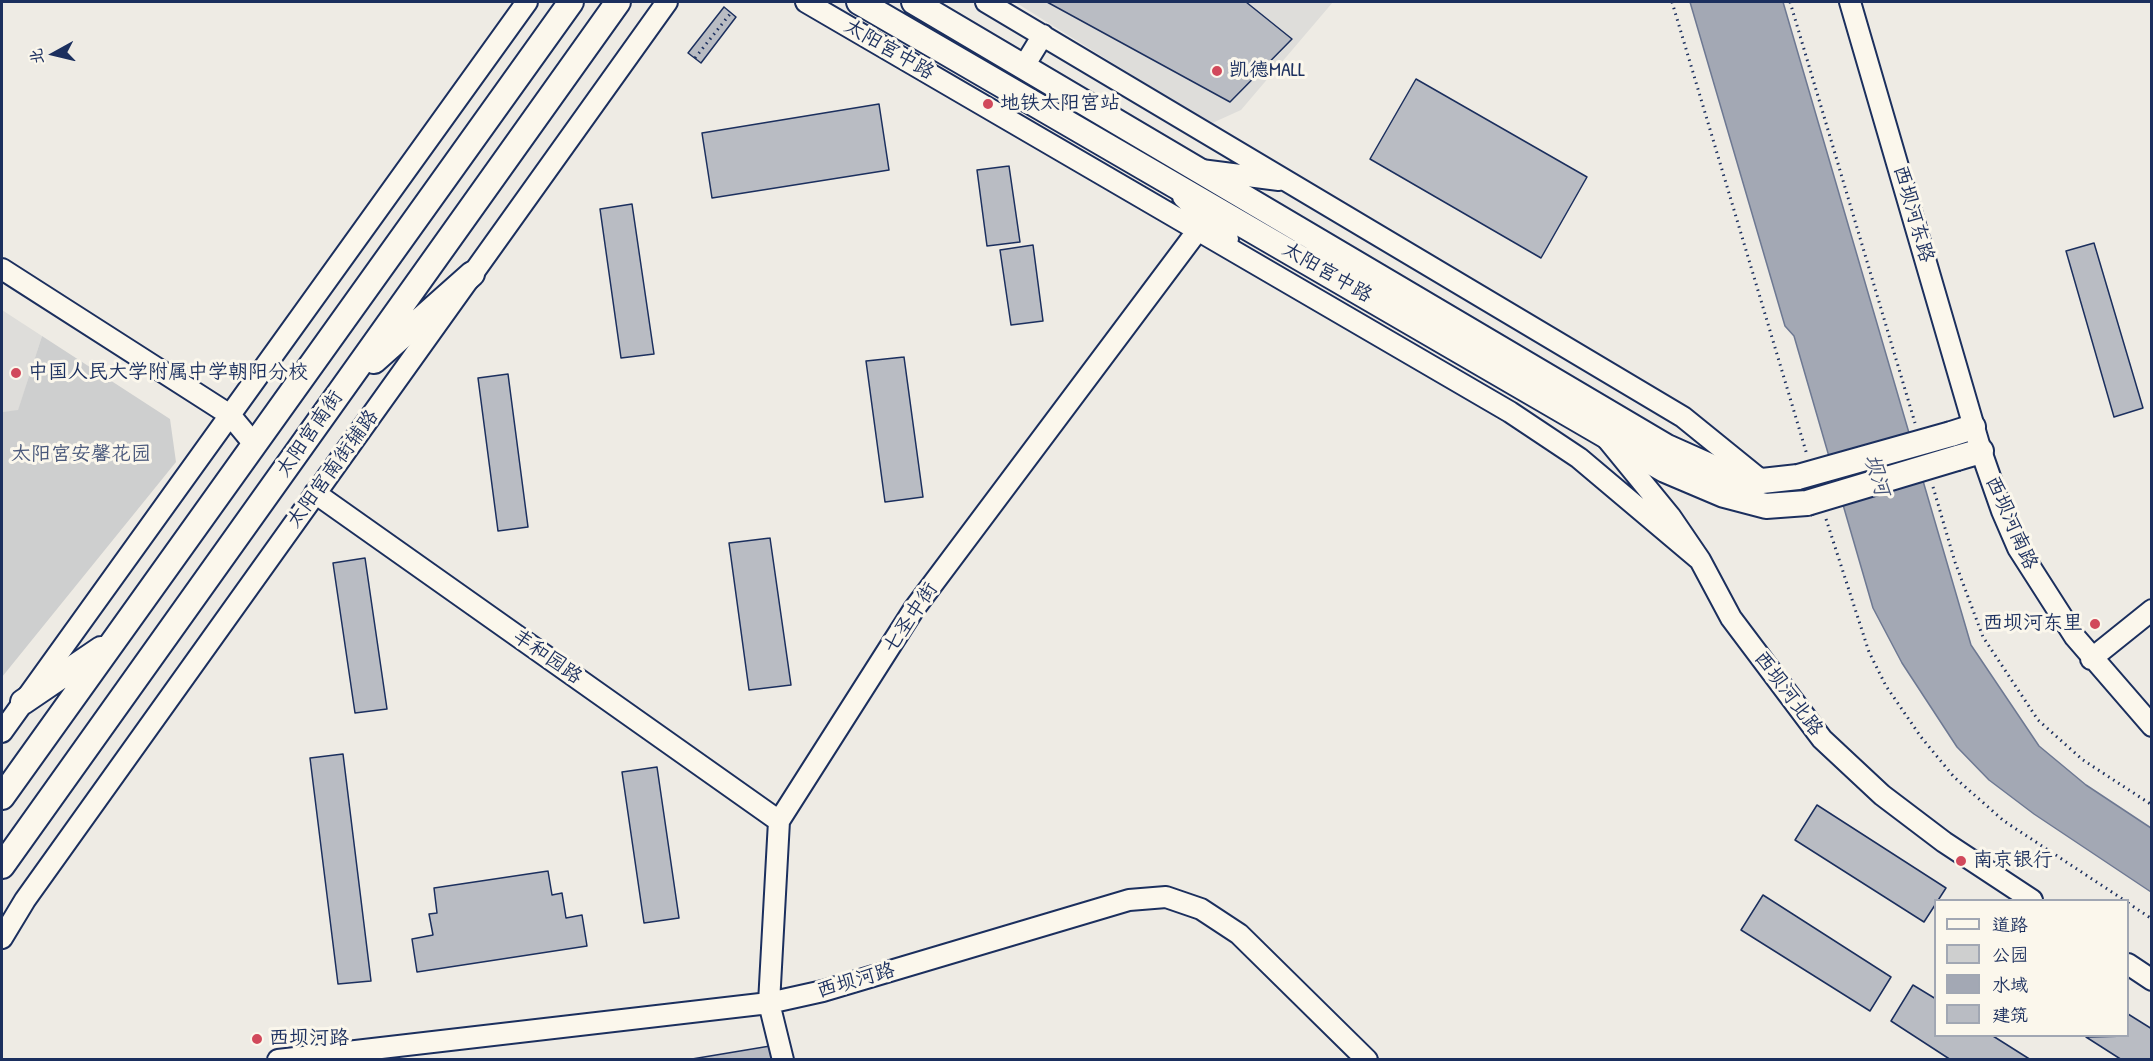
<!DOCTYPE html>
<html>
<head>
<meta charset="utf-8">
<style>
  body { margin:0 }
  #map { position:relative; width:2153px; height:1061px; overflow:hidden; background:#eeebe4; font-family:"Patrick Hand","LXGW WenKai TC",sans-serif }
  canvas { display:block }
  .frame { position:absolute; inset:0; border:3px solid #1b2f5e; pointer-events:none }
  .legend { position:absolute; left:1934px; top:899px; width:195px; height:138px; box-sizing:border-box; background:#fbf7ec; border:2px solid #a1a7b3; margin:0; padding:8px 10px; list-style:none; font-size:18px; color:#1b2f5e }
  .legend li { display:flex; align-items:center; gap:12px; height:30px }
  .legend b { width:30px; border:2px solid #a1a7b3 }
  .north { position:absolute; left:24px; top:24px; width:60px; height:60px; -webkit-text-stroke:4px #fbf7ec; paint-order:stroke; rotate:262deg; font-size:16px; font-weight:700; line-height:24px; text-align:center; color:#1b2f5e }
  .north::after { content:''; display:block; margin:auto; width:21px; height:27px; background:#1b2f5e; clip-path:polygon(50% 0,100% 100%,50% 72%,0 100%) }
</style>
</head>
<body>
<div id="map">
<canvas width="2153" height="1061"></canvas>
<div class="frame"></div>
<ul class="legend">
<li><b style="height:8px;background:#fbf7ec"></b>道路</li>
<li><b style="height:16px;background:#cecfcf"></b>公园</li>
<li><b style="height:16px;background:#a3a8b4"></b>水域</li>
<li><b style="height:16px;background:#b9bcc3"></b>建筑</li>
</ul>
<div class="north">北</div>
</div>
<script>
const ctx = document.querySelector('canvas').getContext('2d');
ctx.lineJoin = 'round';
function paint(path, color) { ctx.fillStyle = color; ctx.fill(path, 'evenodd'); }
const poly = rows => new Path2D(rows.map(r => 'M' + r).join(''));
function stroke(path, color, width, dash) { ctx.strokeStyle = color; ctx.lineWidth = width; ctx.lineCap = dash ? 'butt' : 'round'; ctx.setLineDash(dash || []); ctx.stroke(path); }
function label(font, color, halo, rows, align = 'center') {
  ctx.font = font + ' "Patrick Hand","LXGW WenKai TC",sans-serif'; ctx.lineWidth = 6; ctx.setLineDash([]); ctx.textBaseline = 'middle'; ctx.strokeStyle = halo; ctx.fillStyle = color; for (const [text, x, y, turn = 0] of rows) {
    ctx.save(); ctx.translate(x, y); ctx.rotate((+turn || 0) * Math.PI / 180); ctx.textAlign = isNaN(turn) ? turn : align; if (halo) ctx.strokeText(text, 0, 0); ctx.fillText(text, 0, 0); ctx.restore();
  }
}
paint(poly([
  [1015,2,1333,2,1241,110,1210,124],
  [2,310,42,336,18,411,2,412]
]), '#deddda');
paint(poly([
  [42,336,170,419,176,462,2,677,2,412,18,410]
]), '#cecfcf');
const water = poly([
  [1690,2,1783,2,1971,645,2039,746,2086,785,2151,828,2151,892,2034,814,1989,780,1957,747,1902,663,1873,608,1794,336,1785,326,1690,2]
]);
paint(water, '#a3a8b4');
stroke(water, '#6d7892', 1.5);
const building = poly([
  [1047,2,1246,2,1292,39,1230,102,1047,2],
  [724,7,736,17,701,63,688,53,724,7],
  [1416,79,1587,177,1541,258,1370,159,1416,79],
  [879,104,889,170,712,198,702,133,879,104],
  [1009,166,1020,242,987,246,977,170,1009,166],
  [632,204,654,354,621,358,600,209,632,204],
  [2094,243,2143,408,2114,417,2066,251,2094,243],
  [1033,245,1043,321,1011,325,1000,250,1033,245],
  [904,357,923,497,885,502,866,361,904,357],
  [508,374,528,527,498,531,478,378,508,374],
  [770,538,791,685,749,690,729,543,770,538],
  [365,558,387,709,355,713,333,563,365,558],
  [343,754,371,981,338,984,310,758,343,754],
  [657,767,679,918,644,923,622,772,657,767],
  [1817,805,1946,888,1924,922,1795,840,1817,805],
  [548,871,552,895,562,893,566,918,582,915,587,946,417,972,412,939,433,935,429,914,437,913,434,888,548,871],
  [1763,895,1891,977,1870,1011,1741,930,1763,895],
  [1913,985,1936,999,1936,1036,1993,1036,2031,1060,1951,1060,1891,1021,1913,985],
  [2128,1014,2152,1029,2152,1060,2122,1060,2086,1037,2128,1036,2128,1014],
  [770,1046,774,1060,686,1060,770,1046]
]);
paint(building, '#b9bcc3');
stroke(building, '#1b2f5e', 1.5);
const minor = poly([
  [806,2,1510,412,1579,458,1700,560],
  [986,2,1683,417,1762,481],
  [1850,2,1981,451,2002,511,2018,548,2075,637,2152,726],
  [1024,66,1043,35],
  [1201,170,1279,180],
  [1183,197,1228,239],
  [2,269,230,415,254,444],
  [1607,439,1670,516,1700,560,1731,618,1822,739,1882,795,1944,842,2032,900],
  [315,493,779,821],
  [2091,659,2152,610],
  [2,732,527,2],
  [2,938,25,900,667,2],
  [2128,964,2152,980],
  [278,1060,769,1003,823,991,1129,900,1166,897,1201,909,1239,934,1367,1060],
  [783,1060,769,1003,779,821,914,609,1198,230]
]);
const major = poly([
  [859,2,1665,470,1724,495,1766,506,1807,503],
  [914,2,1667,447,1723,472,1762,481,1798,477],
  [374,361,472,274],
  [1951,434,1973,427],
  [1957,458,1981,451],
  [23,702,101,649],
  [2,797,571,2],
  [2,866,618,2]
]);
stroke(minor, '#1b2f5e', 24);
stroke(major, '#1b2f5e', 28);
stroke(poly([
  [1672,2,1807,455],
  [1790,2,1915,423],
  [695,58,730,14],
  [1933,487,1955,562,1983,637,2038,720,2083,760,2152,805],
  [1826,519,1869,652,1886,686,1921,737,1954,777,2004,821,2124,900],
  [2128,903,2152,919]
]), '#1b2f5e', 3, [1.5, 4.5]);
stroke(minor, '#fbf7ec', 20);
stroke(major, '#fbf7ec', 24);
const majorBridge = poly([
  [1798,477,1951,434],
  [1807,503,1957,458]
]);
stroke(majorBridge, '#1b2f5e', 28, []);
stroke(majorBridge, '#fbf7ec', 24);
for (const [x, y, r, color] of [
  [1217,71,6,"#d1495b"],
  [988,104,6,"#d1495b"],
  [16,373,6,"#d1495b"],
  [2095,624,6,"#d1495b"],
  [1961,861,6,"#d1495b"],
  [257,1039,6,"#d1495b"]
]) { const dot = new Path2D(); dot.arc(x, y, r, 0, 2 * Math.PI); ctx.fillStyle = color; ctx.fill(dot); stroke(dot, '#fbf7ec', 2); }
label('20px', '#1b2f5e', '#fbf7ec', [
  ["太阳宫中路",889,50,30],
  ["西坝河东路",1913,214,74],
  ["太阳宫中路",1327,273,30],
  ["太阳宫南街",310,434,-55],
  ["太阳宫南街辅路",333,469,-54],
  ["西坝河南路",2011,523,66],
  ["七圣中街",911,618,-56],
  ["丰和园路",547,657,35],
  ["西坝河北路",1788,694,53],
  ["西坝河路",856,981,-16]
]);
label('20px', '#1b2f5e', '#fbf7ec', [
  ["凯德MALL",1229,71],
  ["地铁太阳宫站",1000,104],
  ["中国人民大学附属中学朝阳分校",28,373],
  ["西坝河东里",2083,624,"right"],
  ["南京银行",1973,861],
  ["西坝河路",269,1039]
], 'left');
label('20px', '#48577a', '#fbf7ec', [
  ["太阳宫安馨花园",81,455]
]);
label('italic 21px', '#445378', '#fbf7ec', [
  ["坝河",1876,475,73]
]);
</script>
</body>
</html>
